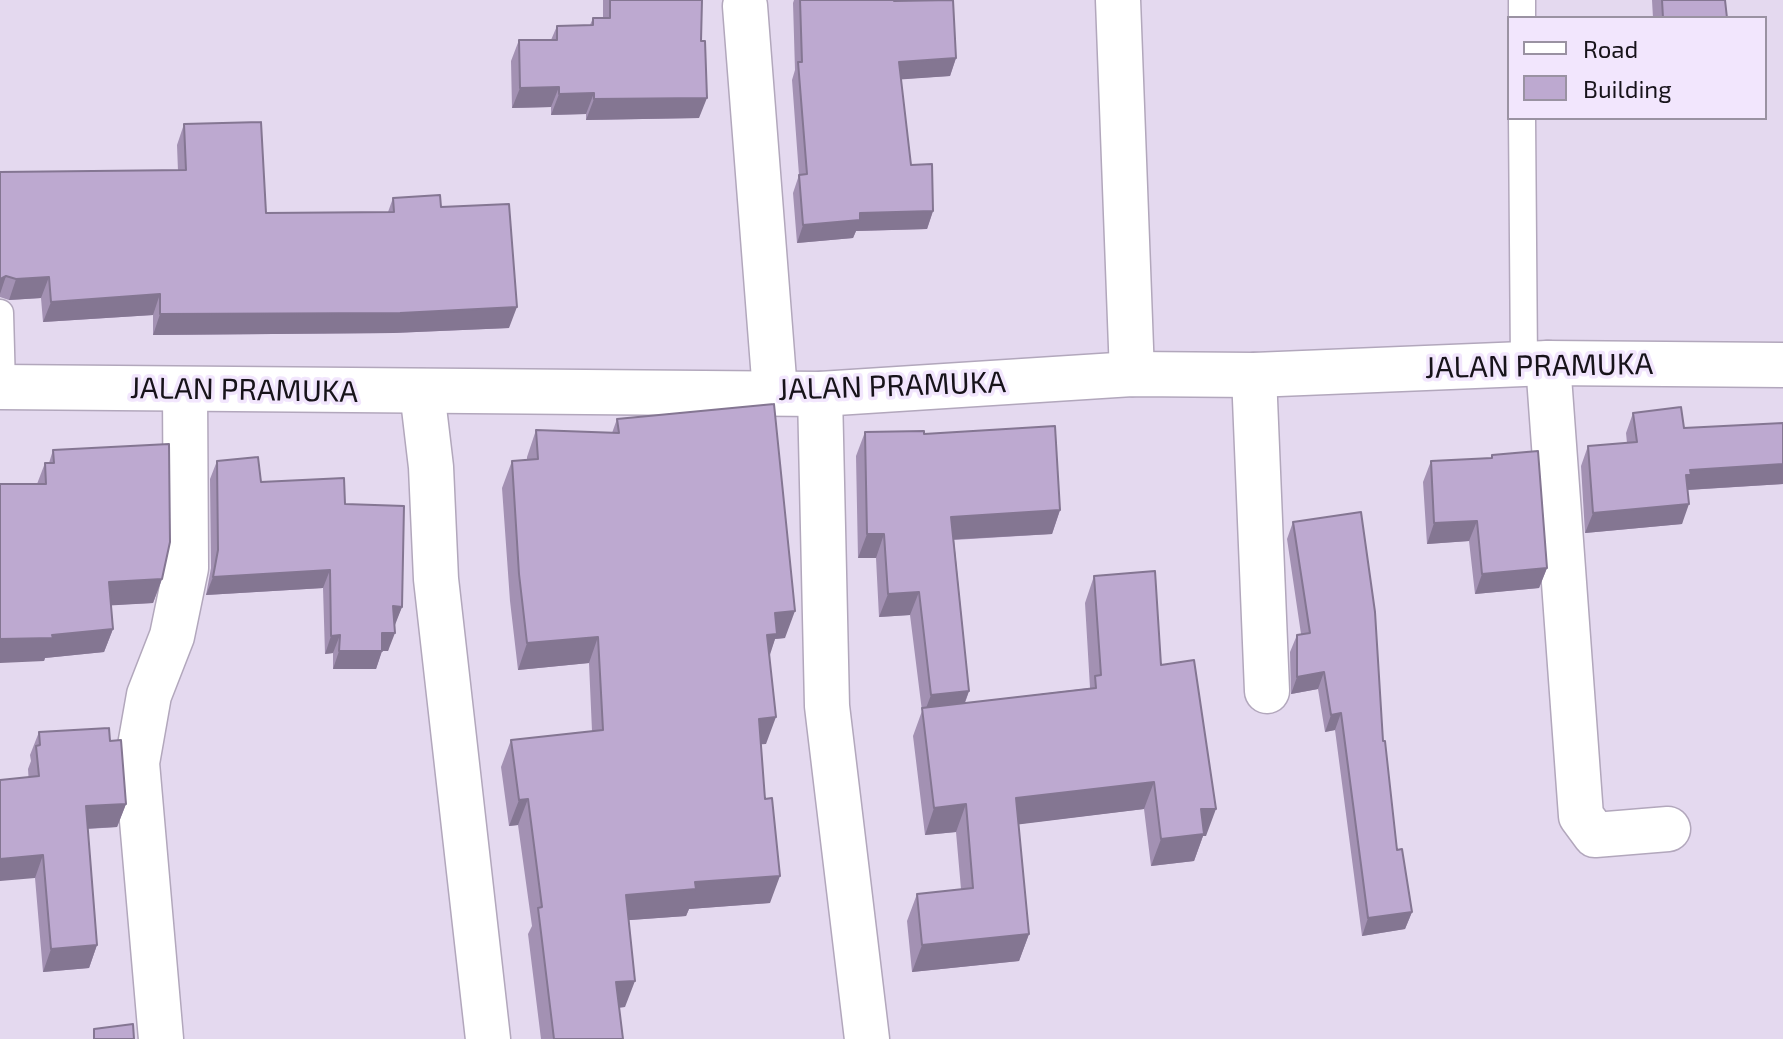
<!DOCTYPE html>
<html>
<head>
<meta charset="utf-8">
<style>
  body { margin:0 }
  #map { position:relative; width:1783px; height:1039px; overflow:hidden; background:#e4d9ef; font-family:"Exo 2",sans-serif }
  canvas { display:block }
  .legend { position:absolute; left:1507px; top:16px; width:260px; height:104px; box-sizing:border-box; background:#f2e6fd; border:2px solid #9a92a2; margin:0; padding:10px 14px; list-style:none; font-size:24px; color:#17131a }
  .legend li { display:flex; align-items:center; gap:16px; height:40px }
  .legend b { width:40px; border:2px solid #9a92a2 }
</style>
</head>
<body>
<div id="map">
<canvas width="1783" height="1039"></canvas>
<ul class="legend">
<li><b style="height:10px;background:#fff"></b>Road</li>
<li><b style="height:22px;background:#bda9d0"></b>Building</li>
</ul>
</div>
<script>
const ctx = document.querySelector('canvas').getContext('2d');
ctx.lineJoin = 'round';
const poly = rows => new Path2D(rows.map(r => 'M' + r).join(''));
function stroke(path, color, width, dash) { ctx.strokeStyle = color; ctx.lineWidth = width; ctx.lineCap = dash ? 'butt' : 'round'; ctx.setLineDash(dash || []); ctx.stroke(path); }
function paint(path, color) { ctx.fillStyle = color; ctx.fill(path, 'evenodd'); }
function label(font, color, halo, rows, align = 'center') {
  ctx.font = font + ' "Exo 2",sans-serif'; ctx.lineWidth = 7; ctx.setLineDash([]); ctx.textBaseline = 'middle'; ctx.strokeStyle = halo; ctx.fillStyle = color; for (const [text, x, y, turn = 0] of rows) {
    ctx.save(); ctx.translate(x, y); ctx.rotate((+turn || 0) * Math.PI / 180); ctx.textAlign = isNaN(turn) ? turn : align; if (halo) ctx.strokeText(text, 0, 0); ctx.fillText(text, 0, 0); ctx.restore();
  }
}
const service = poly([
  [1522,18,1522,0],
  [1522,118,1524,364],
  [0,313,2,387]
]);
const minor = poly([
  [1118,0,1132,374],
  [745,6,775,392],
  [1548,363,1581,816,1595,835,1668,829],
  [1254,375,1267,691],
  [422,391,431,467,436,579,488,1039],
  [820,394,827,706,867,1039],
  [161,1039,137,763,149,695,172,636,186,568,185,390]
]);
const tertiary = poly([
  [0,387,820,394,1132,374,1254,375,1548,363,1783,365]
]);
stroke(service, '#b2a7bc', 29);
stroke(minor, '#b2a7bc', 47);
stroke(tertiary, '#b2a7bc', 47);
stroke(service, '#fff', 26);
stroke(minor, '#fff', 44);
stroke(tertiary, '#fff', 44);
paint(poly([
  [603,0,702,0,699,118,586,120,586,114,551,115,551,107,512,108,511,61,519,40,551,40,557,26,590,25,593,18,603,18],
  [794,0,894,0,956,58,950,76,901,79,911,165,933,211,927,229,856,231,853,238,797,243,793,193,799,175,792,80,795,70,793,3],
  [1652,0,1725,0,1727,18,1653,18],
  [184,124,266,213,388,212,393,198,441,207,509,328,393,333,153,335,153,315,43,322,41,298,9,300,0,297,0,172,178,171,177,145],
  [1633,413,1684,428,1783,423,1783,484,1688,490,1682,524,1585,533,1581,466,1588,446,1627,443,1626,433],
  [617,419,785,638,775,639,769,655,766,744,761,744,770,903,689,909,686,916,629,920,625,1007,619,1008,623,1039,541,1039,528,934,532,926,518,825,509,826,501,767,511,740,592,731,589,663,518,670,510,601,502,488,512,461,527,460,527,457,536,430,612,433],
  [865,432,924,434,1060,510,1052,534,954,540,969,691,965,703,1090,688,1085,603,1094,576,1161,665,1206,836,1203,836,1194,861,1151,866,1144,809,1018,824,1029,934,1019,961,912,972,907,921,917,894,961,889,956,832,925,835,913,736,922,711,910,615,879,617,876,558,858,558,856,456],
  [53,450,162,579,153,603,111,605,113,629,104,652,45,658,44,661,37,484,45,463,49,463],
  [1492,455,1547,568,1539,588,1475,594,1469,541,1427,544,1423,482,1431,461,1491,458],
  [217,461,261,482,345,504,402,607,394,625,388,651,382,651,376,669,333,669,333,653,325,654,323,588,206,595,211,568,210,479],
  [1293,522,1383,741,1397,850,1412,912,1405,929,1362,936,1335,730,1325,732,1318,689,1291,694,1290,652,1297,635,1301,634,1287,539],
  [39,732,110,741,126,804,117,827,88,829,97,945,89,968,43,972,35,878,28,769,31,761,30,755]
]), '#a391b3');
paint(poly([
  [956,58,950,76,893,80,899,62],
  [559,87,551,107,512,108,520,88],
  [594,93,586,114,551,115,559,94],
  [707,98,699,118,586,120,594,99],
  [933,211,927,229,856,231,853,238,797,243,803,225,860,213],
  [6,276,0,294,0,279],
  [49,277,41,298,9,300,16,279],
  [160,294,153,315,43,322,51,302],
  [517,307,509,328,393,333,153,335,160,314],
  [1783,464,1783,484,1685,490,1686,475,1690,470],
  [1689,504,1682,524,1585,533,1593,513],
  [1060,510,1052,534,943,540,951,517],
  [1477,521,1469,541,1427,544,1434,523],
  [867,534,884,534,876,558,858,558],
  [1547,568,1539,588,1475,594,1482,574],
  [330,570,323,588,206,595,213,577],
  [162,579,153,603,101,606,109,582],
  [919,592,910,615,879,617,888,594],
  [393,606,402,607,395,625,386,625],
  [795,611,785,638,775,639,768,661,758,662,775,613],
  [113,629,104,652,45,658,44,661,0,663,0,639],
  [382,633,395,633,388,651,376,651,382,651,376,669,333,669,339,651],
  [340,635,333,653,325,654,331,636],
  [598,637,589,663,518,670,527,643],
  [1324,672,1318,689,1291,694,1297,677],
  [969,691,960,715,923,716,931,695],
  [1341,713,1335,730,1325,732,1331,715],
  [776,717,766,744,749,745,759,719],
  [1154,782,1144,809,1006,826,1016,798],
  [528,799,518,825,509,826,519,800],
  [126,804,117,827,78,829,86,806],
  [966,804,956,832,925,835,934,808],
  [1201,809,1216,809,1206,836,1203,836,1194,861,1151,866,1161,839],
  [43,855,35,878,0,881,0,859],
  [780,876,770,903,689,909,686,916,617,921,626,895,695,882],
  [1412,912,1405,929,1362,936,1368,918],
  [1029,934,1019,961,912,972,922,945],
  [97,945,89,968,43,972,51,949],
  [635,981,625,1007,607,1008,616,982]
]), '#847692');
const building = poly([
  [610,0,702,0,701,41,705,41,707,98,594,99,594,93,559,94,559,87,520,88,519,40,557,40,557,26,593,25,593,18,610,18,610,0],
  [800,0,894,0,894,1,953,0,956,58,899,62,911,165,932,164,933,211,860,213,860,220,803,225,799,175,807,174,798,62,802,62,800,0],
  [1662,0,1725,0,1727,18,1663,18,1662,0],
  [261,122,266,213,394,212,393,198,440,195,441,207,509,204,517,307,400,313,160,314,160,294,51,302,49,277,16,279,6,276,0,279,0,172,186,170,184,124,261,122],
  [774,404,795,611,775,613,777,634,767,635,776,717,759,719,765,799,772,798,780,876,695,882,696,889,626,895,635,981,616,982,623,1039,554,1039,538,908,542,907,528,799,519,800,511,740,603,730,598,637,527,643,519,574,512,461,538,459,536,430,619,433,617,419,774,404],
  [1681,407,1684,428,1783,423,1783,464,1690,470,1691,475,1686,475,1689,504,1593,513,1588,446,1637,442,1633,413,1681,407],
  [1055,426,1060,510,951,517,969,691,931,695,919,592,888,594,884,534,867,534,865,432,924,431,924,434,1055,426],
  [169,444,170,542,162,579,109,582,113,629,52,635,53,638,0,639,0,484,46,484,45,463,54,463,53,450,169,444],
  [1538,451,1547,568,1482,574,1477,521,1434,523,1431,461,1492,458,1492,455,1538,451],
  [258,457,261,482,344,478,345,504,404,506,402,607,393,606,395,633,382,633,382,651,339,651,340,635,331,636,330,570,213,577,218,550,217,461,258,457],
  [1361,512,1375,612,1383,741,1385,741,1397,850,1402,849,1412,912,1368,918,1341,713,1331,715,1324,672,1297,677,1297,635,1310,633,1293,522,1361,512],
  [1155,571,1161,665,1194,660,1216,809,1201,809,1204,834,1161,839,1154,782,1016,798,1029,934,922,945,917,894,973,888,966,804,934,808,922,708,1096,688,1095,676,1101,675,1094,576,1155,571],
  [109,728,110,741,121,740,126,804,86,806,97,945,51,949,43,855,0,859,0,780,39,776,36,746,40,745,39,732,109,728],
  [133,1024,134,1039,94,1039,94,1029,133,1024]
]);
paint(building, '#bda9d0');
stroke(building, '#847692', 2);
label('30px', '#17131a', '#f2e6fd', [
  ["JALAN PRAMUKA",1539,366,-1],
  ["JALAN PRAMUKA",892,386,-2],
  ["JALAN PRAMUKA",244,390,1]
]);
</script>
</body>
</html>
